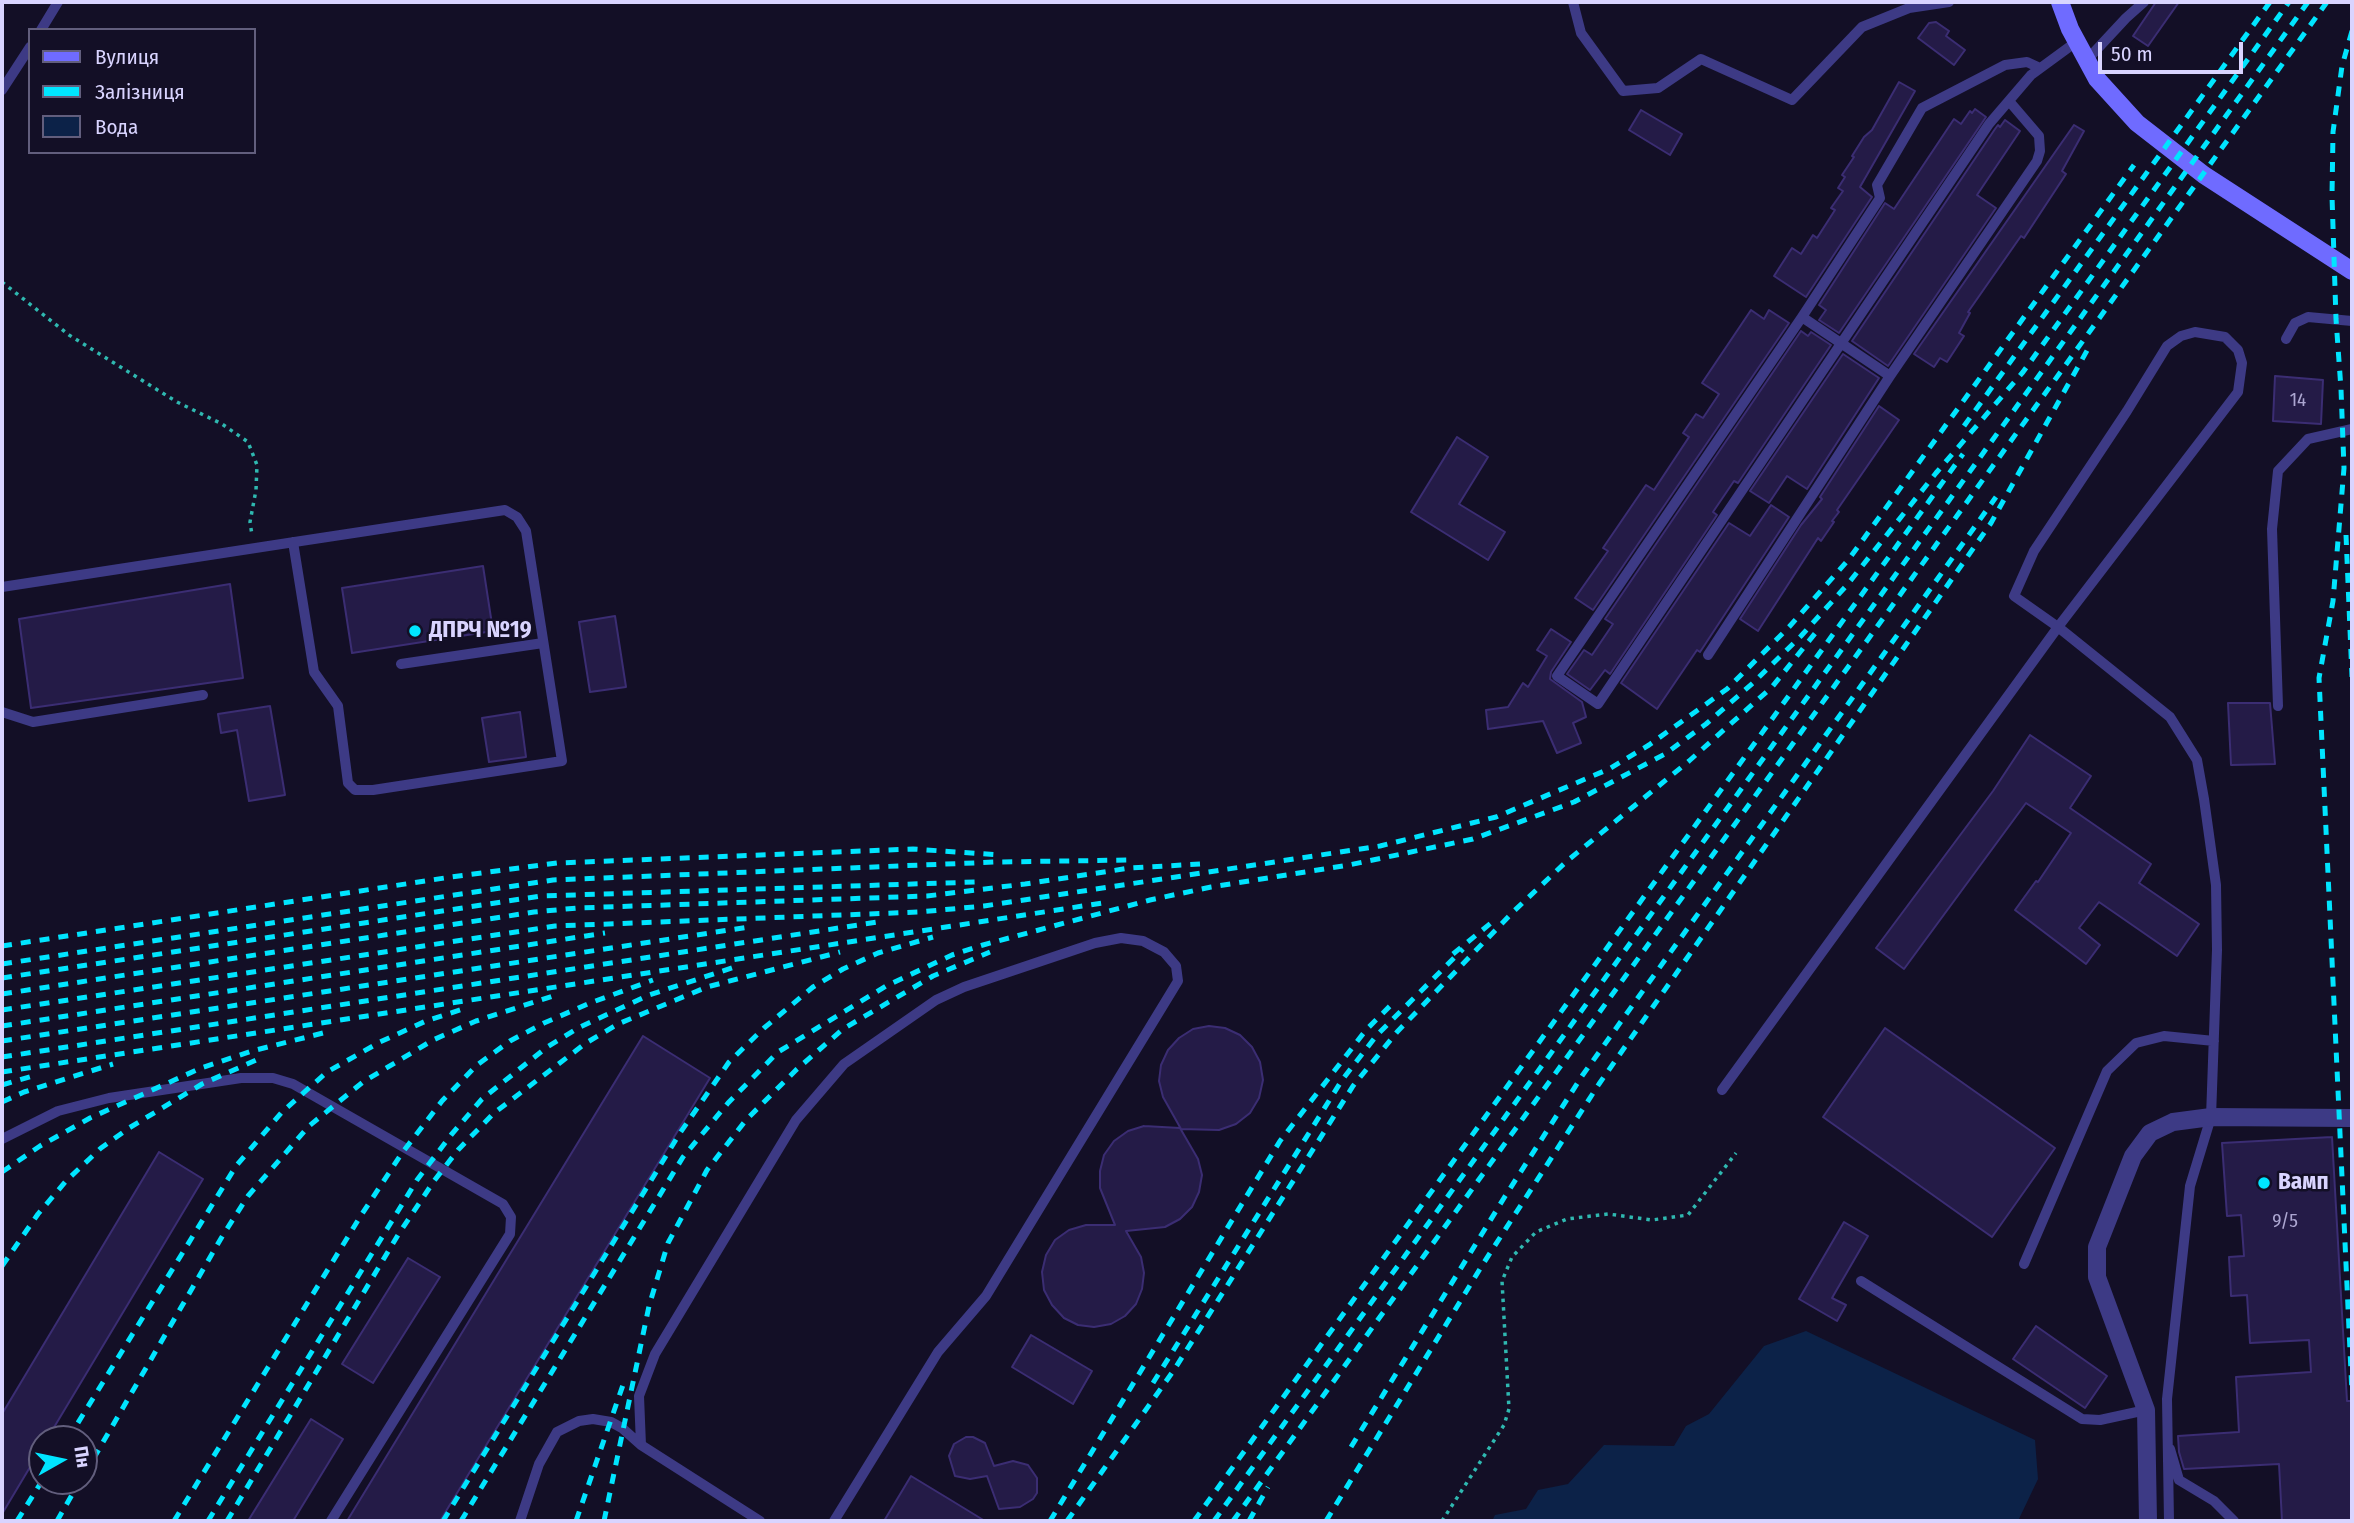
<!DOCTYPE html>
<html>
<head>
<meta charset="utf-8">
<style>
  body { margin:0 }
  #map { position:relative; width:2354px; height:1523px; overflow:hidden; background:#130f26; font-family:"Fira Sans Condensed",sans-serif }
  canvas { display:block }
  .frame { position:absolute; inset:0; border:4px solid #d9d4ff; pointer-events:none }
  .legend { position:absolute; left:28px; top:28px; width:228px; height:126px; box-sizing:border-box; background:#130f26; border:2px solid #625e7d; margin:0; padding:9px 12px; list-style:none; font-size:21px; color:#d9d4ff }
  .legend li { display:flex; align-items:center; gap:14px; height:35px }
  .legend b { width:35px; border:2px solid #625e7d }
  .north { position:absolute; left:28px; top:1425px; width:70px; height:70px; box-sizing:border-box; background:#130f26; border:2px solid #625e7d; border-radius:50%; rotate:81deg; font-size:19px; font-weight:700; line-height:28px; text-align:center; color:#d9d4ff }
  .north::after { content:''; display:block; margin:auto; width:24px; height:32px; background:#00e5ff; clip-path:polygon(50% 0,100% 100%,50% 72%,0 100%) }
  .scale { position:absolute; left:2098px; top:42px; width:145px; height:32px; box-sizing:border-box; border:4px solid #d9d4ff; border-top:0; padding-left:9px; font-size:21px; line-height:24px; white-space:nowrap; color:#d9d4ff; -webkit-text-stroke:5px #130f26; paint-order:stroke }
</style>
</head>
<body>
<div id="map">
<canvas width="2354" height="1523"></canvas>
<div class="frame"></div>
<ul class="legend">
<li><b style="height:9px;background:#6f6bff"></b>Вулиця</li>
<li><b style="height:9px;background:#00e5ff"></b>Залізниця</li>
<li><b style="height:19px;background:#0c2248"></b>Вода</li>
</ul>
<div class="north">Пн</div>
<div class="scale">50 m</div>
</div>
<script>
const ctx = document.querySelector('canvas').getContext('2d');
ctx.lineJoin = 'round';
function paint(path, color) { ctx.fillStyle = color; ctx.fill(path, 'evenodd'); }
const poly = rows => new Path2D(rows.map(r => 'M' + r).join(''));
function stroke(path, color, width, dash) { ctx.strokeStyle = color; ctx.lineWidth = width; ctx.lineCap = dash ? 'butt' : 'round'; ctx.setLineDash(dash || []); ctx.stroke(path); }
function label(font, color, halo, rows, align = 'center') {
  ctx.font = font + ' "Fira Sans Condensed",sans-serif'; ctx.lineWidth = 5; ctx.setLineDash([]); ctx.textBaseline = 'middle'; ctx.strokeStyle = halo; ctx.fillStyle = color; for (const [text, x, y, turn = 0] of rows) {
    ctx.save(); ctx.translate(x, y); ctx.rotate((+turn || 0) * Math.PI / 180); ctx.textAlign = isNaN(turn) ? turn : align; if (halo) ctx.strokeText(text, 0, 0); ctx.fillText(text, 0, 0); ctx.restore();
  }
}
paint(poly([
  [1806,1331,2035,1440,2038,1479,2018,1521,1492,1521,1495,1515,1526,1509,1538,1490,1568,1484,1604,1445,1674,1446,1686,1426,1709,1414,1764,1346]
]), '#0c2248');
const building = poly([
  [2156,2,2179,2,2148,46,2133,36,2156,2],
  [1936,22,1949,31,1946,36,1965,50,1954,65,1918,38,1929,23,1936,22],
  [1899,82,1915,91,1860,187,1872,197,1806,297,1774,276,1792,248,1801,254,1813,235,1817,238,1835,210,1831,208,1843,191,1838,188,1845,177,1842,175,1854,157,1852,156,1864,137,1872,130,1899,82],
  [1975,109,1986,117,1839,333,1819,320,1826,310,1819,305,1885,203,1894,209,1954,119,1961,124,1970,111,1972,113,1975,109],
  [1641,110,1682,134,1670,155,1629,130,1641,110],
  [2005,120,2020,131,1977,195,1996,208,1888,366,1852,341,1995,129,1998,125,2000,127,2005,120],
  [2074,125,2084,131,2062,171,2066,174,2024,238,2021,236,1968,312,1970,313,1959,333,1964,336,1947,362,1940,358,1934,367,1914,354,2074,125],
  [1751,310,1764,319,1769,310,1789,323,1593,610,1575,598,1608,551,1603,548,1646,485,1654,490,1689,437,1683,433,1696,414,1703,418,1719,394,1702,383,1751,310],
  [1801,331,1808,336,1811,332,1831,345,1738,483,1734,481,1713,512,1717,515,1610,674,1605,670,1590,690,1567,674,1584,650,1592,655,1613,624,1605,619,1801,331],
  [1843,354,1879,378,1807,489,1787,476,1769,503,1750,491,1843,354],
  [2275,376,2323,380,2321,424,2273,421,2275,376],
  [1879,406,1899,420,1837,510,1839,512,1832,521,1834,522,1821,541,1818,538,1758,631,1740,619,1801,525,1822,499,1820,497,1879,406],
  [1457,437,1488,457,1459,504,1505,532,1488,560,1411,512,1457,437],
  [1771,505,1789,517,1700,652,1697,650,1657,709,1621,683,1729,523,1750,536,1771,505],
  [483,566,493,631,352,653,342,588,483,566],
  [230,584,243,678,31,708,19,619,230,584],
  [615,616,626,687,590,692,579,622,615,616],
  [1551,629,1571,642,1551,672,1550,679,1582,702,1586,717,1573,723,1581,743,1557,753,1543,721,1488,729,1486,710,1508,707,1523,683,1528,687,1547,656,1537,650,1551,629],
  [2228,703,2270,703,2275,764,2231,765,2228,703],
  [270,706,285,795,249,801,237,730,221,733,218,714,270,706],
  [520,712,526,757,489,762,482,718,520,712],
  [2030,735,2091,776,2070,808,2151,864,2139,883,2199,924,2177,956,2099,902,2079,928,2100,945,2086,964,2015,910,2036,881,2038,882,2071,833,2026,803,1904,969,1876,948,1993,791,2030,735],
  [1209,1026,1225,1028,1240,1035,1252,1047,1260,1062,1263,1080,1259,1098,1250,1113,1236,1124,1219,1130,1181,1129,1163,1097,1159,1081,1161,1065,1168,1050,1179,1038,1193,1029,1209,1026],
  [1885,1028,2055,1148,1992,1237,1823,1117,1885,1028],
  [643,1036,710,1078,440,1521,347,1521,643,1036],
  [1144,1126,1180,1128,1198,1159,1202,1175,1199,1192,1192,1207,1180,1219,1165,1227,1126,1231,1141,1257,1144,1273,1142,1289,1136,1304,1125,1316,1111,1324,1094,1327,1078,1325,1064,1318,1052,1305,1044,1290,1042,1272,1046,1255,1055,1240,1069,1230,1086,1225,1115,1225,1100,1188,1100,1171,1104,1155,1114,1141,1128,1131,1144,1126],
  [2332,1137,2347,1401,2352,1401,2352,1521,2282,1521,2279,1464,2184,1469,2179,1452,2178,1436,2239,1432,2236,1377,2311,1372,2309,1340,2250,1343,2247,1295,2231,1296,2229,1257,2244,1256,2241,1215,2227,1216,2222,1143,2332,1137],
  [159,1152,203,1179,47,1439,42,1439,42,1447,2,1514,2,1414,159,1152],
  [1844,1222,1868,1236,1832,1298,1846,1305,1837,1321,1799,1299,1844,1222],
  [408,1258,440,1277,373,1383,342,1364,408,1258],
  [2036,1326,2107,1376,2085,1408,2013,1359,2036,1326],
  [1031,1335,1092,1371,1073,1404,1012,1367,1031,1335],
  [311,1419,343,1439,293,1521,248,1521,311,1419],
  [966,1437,973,1437,985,1443,994,1466,1013,1461,1028,1465,1037,1478,1037,1493,1033,1499,1020,1507,999,1509,987,1476,970,1479,955,1476,949,1456,954,1444,966,1437],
  [911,1476,949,1499,985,1521,884,1521,911,1476]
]);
paint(building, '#241b47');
stroke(building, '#3b2d73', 2);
stroke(poly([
  [2,282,69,335,177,402,222,424,248,442,257,465,256,490,250,522,252,535],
  [1442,1521,1504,1425,1509,1409,1502,1281,1512,1257,1536,1232,1567,1219,1608,1214,1652,1220,1688,1215,1736,1153]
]), '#2fb8b0', 3.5, [3.5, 5]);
stroke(poly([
  [1573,2,1581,33,1623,91,1658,88,1701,59,1792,100,1862,27,1909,8,1949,2],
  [41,30,58,2],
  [2086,61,2126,18,2144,2],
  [2040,68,2027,62,2005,65,1922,108,1877,185,1880,198,1802,317,1557,676,1598,704,1989,124,2031,75,2076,42],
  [2,90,30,47],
  [1802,317,1890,376],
  [2286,339,2295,323,2308,317,2352,321],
  [2,587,301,541,505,510,517,517,526,531,562,761,373,790,355,790,348,783,338,706,314,672,293,542],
  [1708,655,1890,376,2037,161,2040,151,2039,136,2009,101],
  [401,664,543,643],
  [2278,706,2272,529,2278,471,2308,439,2352,429],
  [2,712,33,722,203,695],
  [1722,1090,2058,627,2238,392,2242,363,2238,350,2225,337,2195,332,2181,336,2167,346,2127,411,2034,551,2014,596,2058,627,2170,717,2197,760,2204,799,2216,885,2217,950,2211,1117,2190,1186,2167,1399,2169,1521],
  [2,1139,58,1111,109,1098,241,1078,273,1078,293,1084,503,1204,511,1217,510,1234,331,1521],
  [2024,1264,2107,1071,2136,1043,2164,1036,2214,1041],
  [1861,1281,2082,1419,2100,1420,2146,1410],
  [641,1445,639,1396,655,1354,796,1120,844,1064,936,1000,964,987,1095,943,1121,938,1143,941,1164,952,1176,966,1178,981,986,1296,938,1352,834,1521],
  [2170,1449,2179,1480,2214,1501,2234,1521],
  [520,1521,539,1464,557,1432,579,1421,593,1419,611,1422,622,1428,641,1445,760,1521]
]), '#3d3a85', 10);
stroke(poly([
  [2148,1521,2146,1410,2097,1277,2097,1247,2133,1156,2150,1133,2173,1122,2211,1117,2352,1118]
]), '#3d3a85', 18);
stroke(poly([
  [2060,2,2070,29,2097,79,2137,123,2204,175,2352,271]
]), '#6f6bff', 18);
stroke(poly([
  [2352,31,2342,66,2333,132,2332,196,2336,319,2341,389,2344,468,2333,601,2319,678,2352,1394],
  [1964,426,2270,2],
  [2346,535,2352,677],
  [2,946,451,877,557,863,913,849,1000,855],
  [1453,954,1491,923],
  [2,964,553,880,996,862,1131,860],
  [2,978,541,896,975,882],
  [2,994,534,912,577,908,927,896,1025,884,1130,868,1200,864],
  [2,1010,555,926,919,912,984,906,1380,846,1496,817,1609,769,1649,745,1727,689,1789,627,1849,559,2134,165],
  [2,1026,605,933],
  [2,1041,749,927],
  [2,1057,884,921],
  [2,1072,1109,902],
  [2,1085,33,1076],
  [2,1102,24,1092,113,1064],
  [2,1172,40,1146,90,1118,201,1068,252,1051,327,1032],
  [2,1266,38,1214,66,1181,101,1148,129,1128,202,1084,263,1057],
  [1153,1383,1342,1080,1377,1035,1463,949],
  [68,1439,236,1166,282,1112,327,1072,380,1042,426,1021,463,1009],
  [1351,1447,1504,1198,1582,1076,1996,497],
  [84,1475,223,1235,248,1196,309,1126,363,1082,433,1040,476,1021,556,995],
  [17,1521,42,1481],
  [57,1521,80,1481],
  [174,1521,360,1217,402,1153,442,1101,477,1065,510,1041,544,1023,590,1003,653,980],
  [208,1521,417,1180,451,1135,482,1099,547,1047,580,1027,649,995,735,967],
  [227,1521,398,1235,434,1181,458,1150,494,1113,586,1043,618,1024,707,987,840,952],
  [443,1521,680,1133,729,1062,764,1028,813,987,843,969,878,953,933,937],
  [461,1521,683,1157,728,1103,778,1052,886,986,952,955,983,945,1150,900,1211,887,1349,865,1473,839,1574,802,1665,754,1706,724,1754,682,1801,636,1847,585,1936,473,2023,372,2289,2],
  [576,1521,624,1382],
  [604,1521,649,1306,668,1243,707,1170,746,1120,796,1070,843,1029,933,976,990,952],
  [1050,1521,1280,1141,1366,1030,1396,1000],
  [1067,1521,1174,1370,1353,1086,1397,1032,1514,911,1567,861,1689,761,1772,687,1817,631],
  [1194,1521,1963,454],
  [1214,1521,2308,2],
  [1233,1521,2327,2],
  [1249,1521,1268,1487],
  [1326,1521,1483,1264,1599,1084,1991,523,2089,347]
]), '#00e5ff', 5, [10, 9]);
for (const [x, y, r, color] of [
  [415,631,7,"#00e5ff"],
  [2264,1183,7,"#00e5ff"]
]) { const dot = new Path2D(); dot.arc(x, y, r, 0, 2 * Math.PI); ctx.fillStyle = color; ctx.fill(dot); stroke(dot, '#130f26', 2.5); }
label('19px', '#aca6d1', null, [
  ["14",2298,401],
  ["9/5",2285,1222]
]);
label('bold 23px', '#d9d4ff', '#130f26', [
  ["ДПРЧ №19",429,631],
  ["Вамп",2278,1183]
], 'left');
</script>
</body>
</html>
